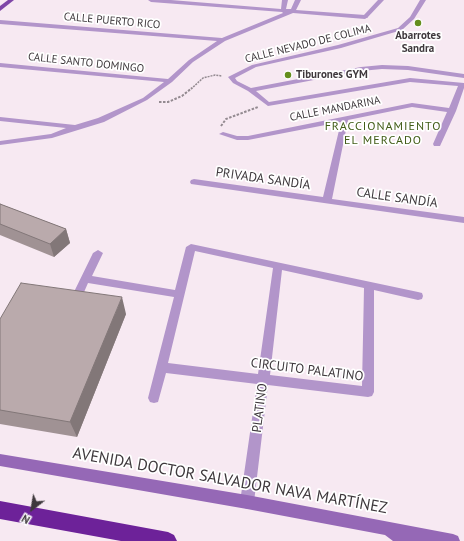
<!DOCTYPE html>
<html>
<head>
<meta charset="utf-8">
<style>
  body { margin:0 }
  #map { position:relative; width:464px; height:541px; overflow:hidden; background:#f7e9f2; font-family:"PT Sans",sans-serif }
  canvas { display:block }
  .north { position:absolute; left:12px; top:489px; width:40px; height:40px; -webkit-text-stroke:3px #fff; paint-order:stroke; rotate:211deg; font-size:11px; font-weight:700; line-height:16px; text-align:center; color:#3e383c }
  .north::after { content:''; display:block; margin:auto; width:14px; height:18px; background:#3e383c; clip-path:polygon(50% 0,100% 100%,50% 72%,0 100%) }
</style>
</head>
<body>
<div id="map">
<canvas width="464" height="541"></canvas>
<div class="north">N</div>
</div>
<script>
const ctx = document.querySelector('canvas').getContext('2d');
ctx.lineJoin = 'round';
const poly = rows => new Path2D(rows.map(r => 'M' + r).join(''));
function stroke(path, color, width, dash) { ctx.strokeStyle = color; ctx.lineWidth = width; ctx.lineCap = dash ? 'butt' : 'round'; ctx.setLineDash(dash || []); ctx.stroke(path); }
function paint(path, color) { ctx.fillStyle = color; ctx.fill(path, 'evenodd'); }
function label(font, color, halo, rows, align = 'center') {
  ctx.font = font + ' "PT Sans",sans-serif'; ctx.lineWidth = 3.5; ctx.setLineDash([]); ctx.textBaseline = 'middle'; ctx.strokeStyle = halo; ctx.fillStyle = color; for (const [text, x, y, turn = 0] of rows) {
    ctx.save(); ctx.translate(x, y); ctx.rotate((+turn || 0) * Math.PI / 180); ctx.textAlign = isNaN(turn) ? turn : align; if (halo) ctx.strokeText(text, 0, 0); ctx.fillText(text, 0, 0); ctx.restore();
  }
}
stroke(poly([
  [191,89,203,78,215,75,222,76]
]), '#938a90', 1.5, [2, 1]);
stroke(poly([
  [159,102,168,102,182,96,192,88],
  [221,126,226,119,258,107]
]), '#938a90', 2, [2.5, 1.5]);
paint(poly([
  [378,0,384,0,367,18,363,18,363,16,378,0]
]), '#b295ca');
paint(poly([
  [148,0,171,0,281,9,282,0,288,0,286,9,291,9,295,0,301,0,296,10,365,15,368,17,365,19,293,13,225,41,193,62,172,82,147,100,104,122,52,138,0,145,0,141,51,134,66,128,0,121,0,117,75,125,98,118,143,98,164,82,0,67,0,63,168,79,189,60,217,41,0,24,0,20,222,38,283,13,282,12,151,2,148,0],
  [420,0,426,0,414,19,402,30,341,48,256,67,235,78,237,81,251,88,361,67,382,65,408,66,464,74,464,78,408,70,382,69,361,71,256,91,269,102,410,78,464,83,464,88,456,111,440,146,434,146,433,144,447,112,412,107,348,120,332,199,464,217,464,223,191,184,190,182,191,180,194,179,323,197,341,122,248,140,237,140,219,134,223,132,237,136,248,136,412,103,449,108,458,86,410,82,268,106,248,91,233,83,228,77,252,65,338,45,398,28,410,17,420,0],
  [191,244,418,292,422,293,423,296,422,299,418,300,374,290,374,392,372,396,368,397,268,385,254,502,252,507,247,509,242,507,240,502,257,384,166,373,158,402,154,403,150,402,148,398,174,297,88,283,81,299,77,300,73,299,72,296,93,253,98,250,103,253,92,276,175,290,186,247,191,244],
  [195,251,273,268,258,374,168,363,195,251],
  [282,270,364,288,362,386,270,375,282,270]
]), '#b295ca');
paint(poly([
  [0,454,247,495,453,534,458,536,460,541,393,541,385,535,247,509,0,466,0,454]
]), '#9568b6');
paint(poly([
  [8,0,14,0,0,11,0,6,8,0]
]), '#7f46a7');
paint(poly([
  [0,501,168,532,174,535,177,541,121,541,0,519,0,501]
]), '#6d2299');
paint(poly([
  [0,204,66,229,70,243,54,257,0,235],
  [126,314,77,437,0,424,0,319]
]), '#a09294');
paint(poly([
  [66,229,70,243,54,257,50,244],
  [122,297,126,314,77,437,70,422]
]), '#827778');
const building = poly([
  [0,204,66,229,50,244,0,224,0,204],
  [21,283,122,297,70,422,0,410,0,319,21,283]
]);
paint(building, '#baaaac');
stroke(building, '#827778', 1);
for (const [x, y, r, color] of [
  [418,23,4,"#648e1d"],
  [288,75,4,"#648e1d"]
]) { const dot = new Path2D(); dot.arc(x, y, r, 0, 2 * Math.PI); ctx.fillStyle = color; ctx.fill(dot); stroke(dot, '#fff', 1.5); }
label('11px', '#3e383c', '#fff', [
  ["CALLE PUERTO RICO",112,21,5],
  ["CALLE NEVADO DE COLIMA",308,44,-14],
  ["CALLE SANTO DOMINGO",86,63,6],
  ["CALLE MANDARINA",335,109,-11]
]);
label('bold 11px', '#3e383c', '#fff', [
  ["Abarrotes",418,36],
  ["Sandra",418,49],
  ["Tiburones GYM",296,75,"left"]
]);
ctx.letterSpacing = '1px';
label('12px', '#415c17', '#fff', [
  ["FRACCIONAMIENTO",383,127],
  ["EL MERCADO",383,141]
]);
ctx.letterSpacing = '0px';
label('13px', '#3e383c', '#fff', [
  ["PRIVADA SANDÍA",263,179,8],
  ["CALLE SANDÍA",397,198,8],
  ["CIRCUITO PALATINO",307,370,7],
  ["PLATINO",260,408,-83]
]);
label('16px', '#3e383c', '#fff', [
  ["AVENIDA DOCTOR SALVADOR NAVA MARTÍNEZ",230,481,10]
]);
</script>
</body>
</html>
